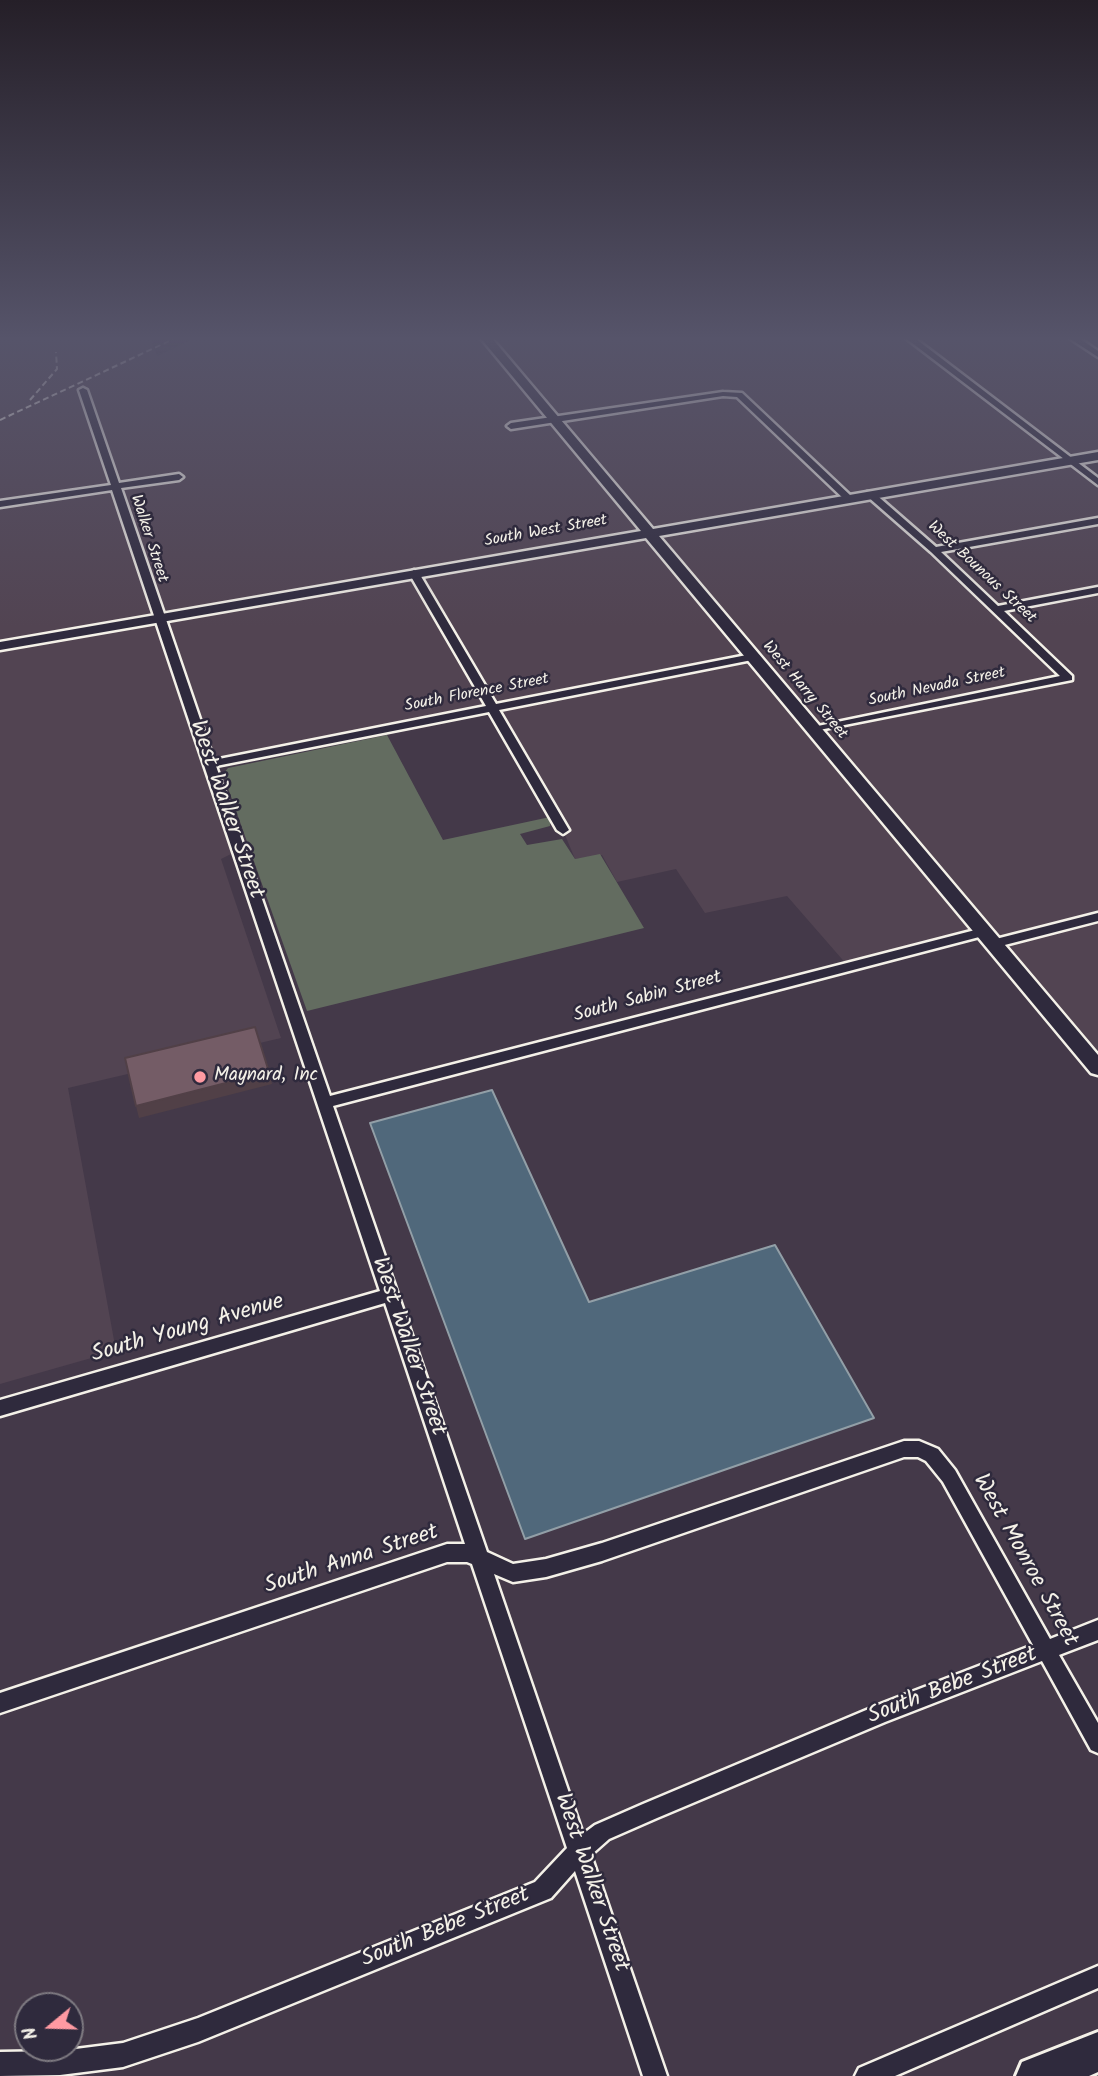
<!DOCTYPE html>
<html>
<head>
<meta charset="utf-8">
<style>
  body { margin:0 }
  #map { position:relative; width:1098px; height:2076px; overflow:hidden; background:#443949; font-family:Kalam,sans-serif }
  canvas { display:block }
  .north { position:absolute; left:14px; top:1992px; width:70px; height:70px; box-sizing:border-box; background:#2f2a3d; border:2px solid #7e7a81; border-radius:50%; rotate:251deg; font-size:19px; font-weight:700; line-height:28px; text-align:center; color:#f4f1e8 }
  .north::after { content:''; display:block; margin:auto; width:24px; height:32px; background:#ff9aa2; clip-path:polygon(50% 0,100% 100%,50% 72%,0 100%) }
</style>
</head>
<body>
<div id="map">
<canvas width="1098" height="2076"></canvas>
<div class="north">N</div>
</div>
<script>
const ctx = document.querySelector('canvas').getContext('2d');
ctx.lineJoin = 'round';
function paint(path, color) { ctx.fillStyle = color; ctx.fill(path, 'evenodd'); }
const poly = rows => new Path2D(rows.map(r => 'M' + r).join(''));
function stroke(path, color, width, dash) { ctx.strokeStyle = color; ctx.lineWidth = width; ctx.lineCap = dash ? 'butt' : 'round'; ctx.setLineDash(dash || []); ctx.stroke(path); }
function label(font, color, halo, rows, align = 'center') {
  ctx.font = font + ' Kalam,sans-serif'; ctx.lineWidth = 5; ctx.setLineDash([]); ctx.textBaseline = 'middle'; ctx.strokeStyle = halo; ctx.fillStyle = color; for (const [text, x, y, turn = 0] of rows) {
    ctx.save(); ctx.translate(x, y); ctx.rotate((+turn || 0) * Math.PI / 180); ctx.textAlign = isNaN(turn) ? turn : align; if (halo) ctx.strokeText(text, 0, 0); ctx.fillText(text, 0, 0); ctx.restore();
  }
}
paint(poly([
  [0,336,150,336,157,356,199,336,1098,336,1098,456,1071,460,1098,481,1098,1067,984,931,848,966,787,896,705,913,676,869,617,882,602,855,575,859,563,830,492,708,209,764,239,850,221,859,281,1038,68,1088,116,1351,0,1384]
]), '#524452');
paint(poly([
  [387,735,443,840,550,817,550,826,520,834,527,845,562,839,575,859,600,854,644,928,307,1011,223,774,228,768]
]), '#636c60');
const water = poly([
  [492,1090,589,1302,775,1245,874,1418,525,1539,370,1123,492,1090]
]);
paint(water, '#50687b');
stroke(water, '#929fa7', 2);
const street = poly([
  [903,336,912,336,1098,478,1098,485,903,336],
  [1066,336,1076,336,1098,351,1098,357,1066,336],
  [83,388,87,390,119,483,179,474,183,477,179,480,121,488,214,760,486,706,409,573,414,570,419,573,496,704,752,654,757,657,752,660,499,710,569,830,563,834,557,830,489,712,216,766,330,1096,983,928,990,932,983,936,333,1106,487,1552,513,1564,546,1559,602,1543,904,1441,919,1441,938,1449,955,1470,1050,1639,1098,1620,1098,1640,1059,1655,1098,1723,1098,1753,1091,1750,1042,1661,885,1722,657,1818,609,1839,591,1855,667,2076,643,2076,575,1871,551,1898,198,2042,123,2067,60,2075,0,2076,0,2052,60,2051,123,2043,198,2018,535,1882,567,1848,472,1564,467,1562,447,1562,0,1713,0,1693,447,1544,465,1544,385,1303,0,1416,0,1400,380,1291,112,490,0,507,0,501,111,485,79,390,83,388],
  [904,1457,918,1457,926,1461,943,1482,1033,1645,883,1703,643,1804,595,1825,583,1834,494,1574,513,1582,546,1577,602,1561,904,1457],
  [723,392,742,393,851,496,851,500,845,500,737,397,723,396,511,429,507,426,511,423,723,392],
  [867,492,873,492,936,547,1098,518,1098,524,941,552,998,606,1098,587,1098,593,1004,611,1072,676,1072,680,809,732,809,728,813,727,1060,676,931,552,867,496,867,492],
  [1098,913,1098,921,993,948,986,944,988,941,1098,913],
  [1098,1966,1098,1988,895,2076,855,2076,859,2068,1098,1966]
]);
const secondary = poly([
  [479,336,490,336,653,529,1098,452,1098,460,659,536,1098,1055,1098,1075,1091,1073,646,538,0,650,0,642,641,531,479,336]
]);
const highway = poly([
  [1098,2032,1098,2072,1089,2076,1016,2076,1022,2062,1098,2032]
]);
stroke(street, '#f4f1e8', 5);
stroke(secondary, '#f4f1e8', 5);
stroke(highway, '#f4f1e8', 6);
paint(street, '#2f2a3d');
paint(secondary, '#2f2a3d');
paint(highway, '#2f2a3d');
stroke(poly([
  [30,400,57,369,56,352],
  [0,420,180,336]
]), '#f4f1e8', 2, [6, 3.5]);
paint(poly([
  [269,1072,272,1084,139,1118,136,1106]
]), '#514047');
const building = poly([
  [255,1027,269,1072,136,1106,125,1058,255,1027]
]);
paint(building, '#745c66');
stroke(building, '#514047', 2);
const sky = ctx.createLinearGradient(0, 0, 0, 627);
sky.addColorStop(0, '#251f28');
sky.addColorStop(0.54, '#56546a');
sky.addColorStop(1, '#56546a00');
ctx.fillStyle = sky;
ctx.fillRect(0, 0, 1098, 627);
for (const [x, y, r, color] of [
  [200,1077,7,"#ff9aa2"]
]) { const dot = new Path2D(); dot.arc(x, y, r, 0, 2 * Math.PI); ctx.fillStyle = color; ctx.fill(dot); stroke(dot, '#2f2a3d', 2.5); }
label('16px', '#f4f1e8', '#2f2a3d', [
  ["South West Street",546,532,-10],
  ["Walker Street",148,539,72],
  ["West Bounous Street",981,573,43],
  ["South Nevada Street",937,688,-12],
  ["West Harry Street",804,691,50],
  ["South Florence Street",477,694,-11]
]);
label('19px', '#f4f1e8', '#2f2a3d', [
  ["South Sabin Street",648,998,-15]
]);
label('19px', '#f4f1e8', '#2f2a3d', [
  ["Maynard, Inc",214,1077]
], 'left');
label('23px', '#f4f1e8', '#2f2a3d', [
  ["West Walker Street",225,810,71],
  ["South Young Avenue",188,1330,-16],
  ["West Walker Street",407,1347,71],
  ["South Anna Street",352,1561,-18],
  ["West Monroe Street",1024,1561,61],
  ["South Bebe Street",953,1687,-21],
  ["West Walker Street",590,1883,71],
  ["South Bebe Street",446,1929,-22]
]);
</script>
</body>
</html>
